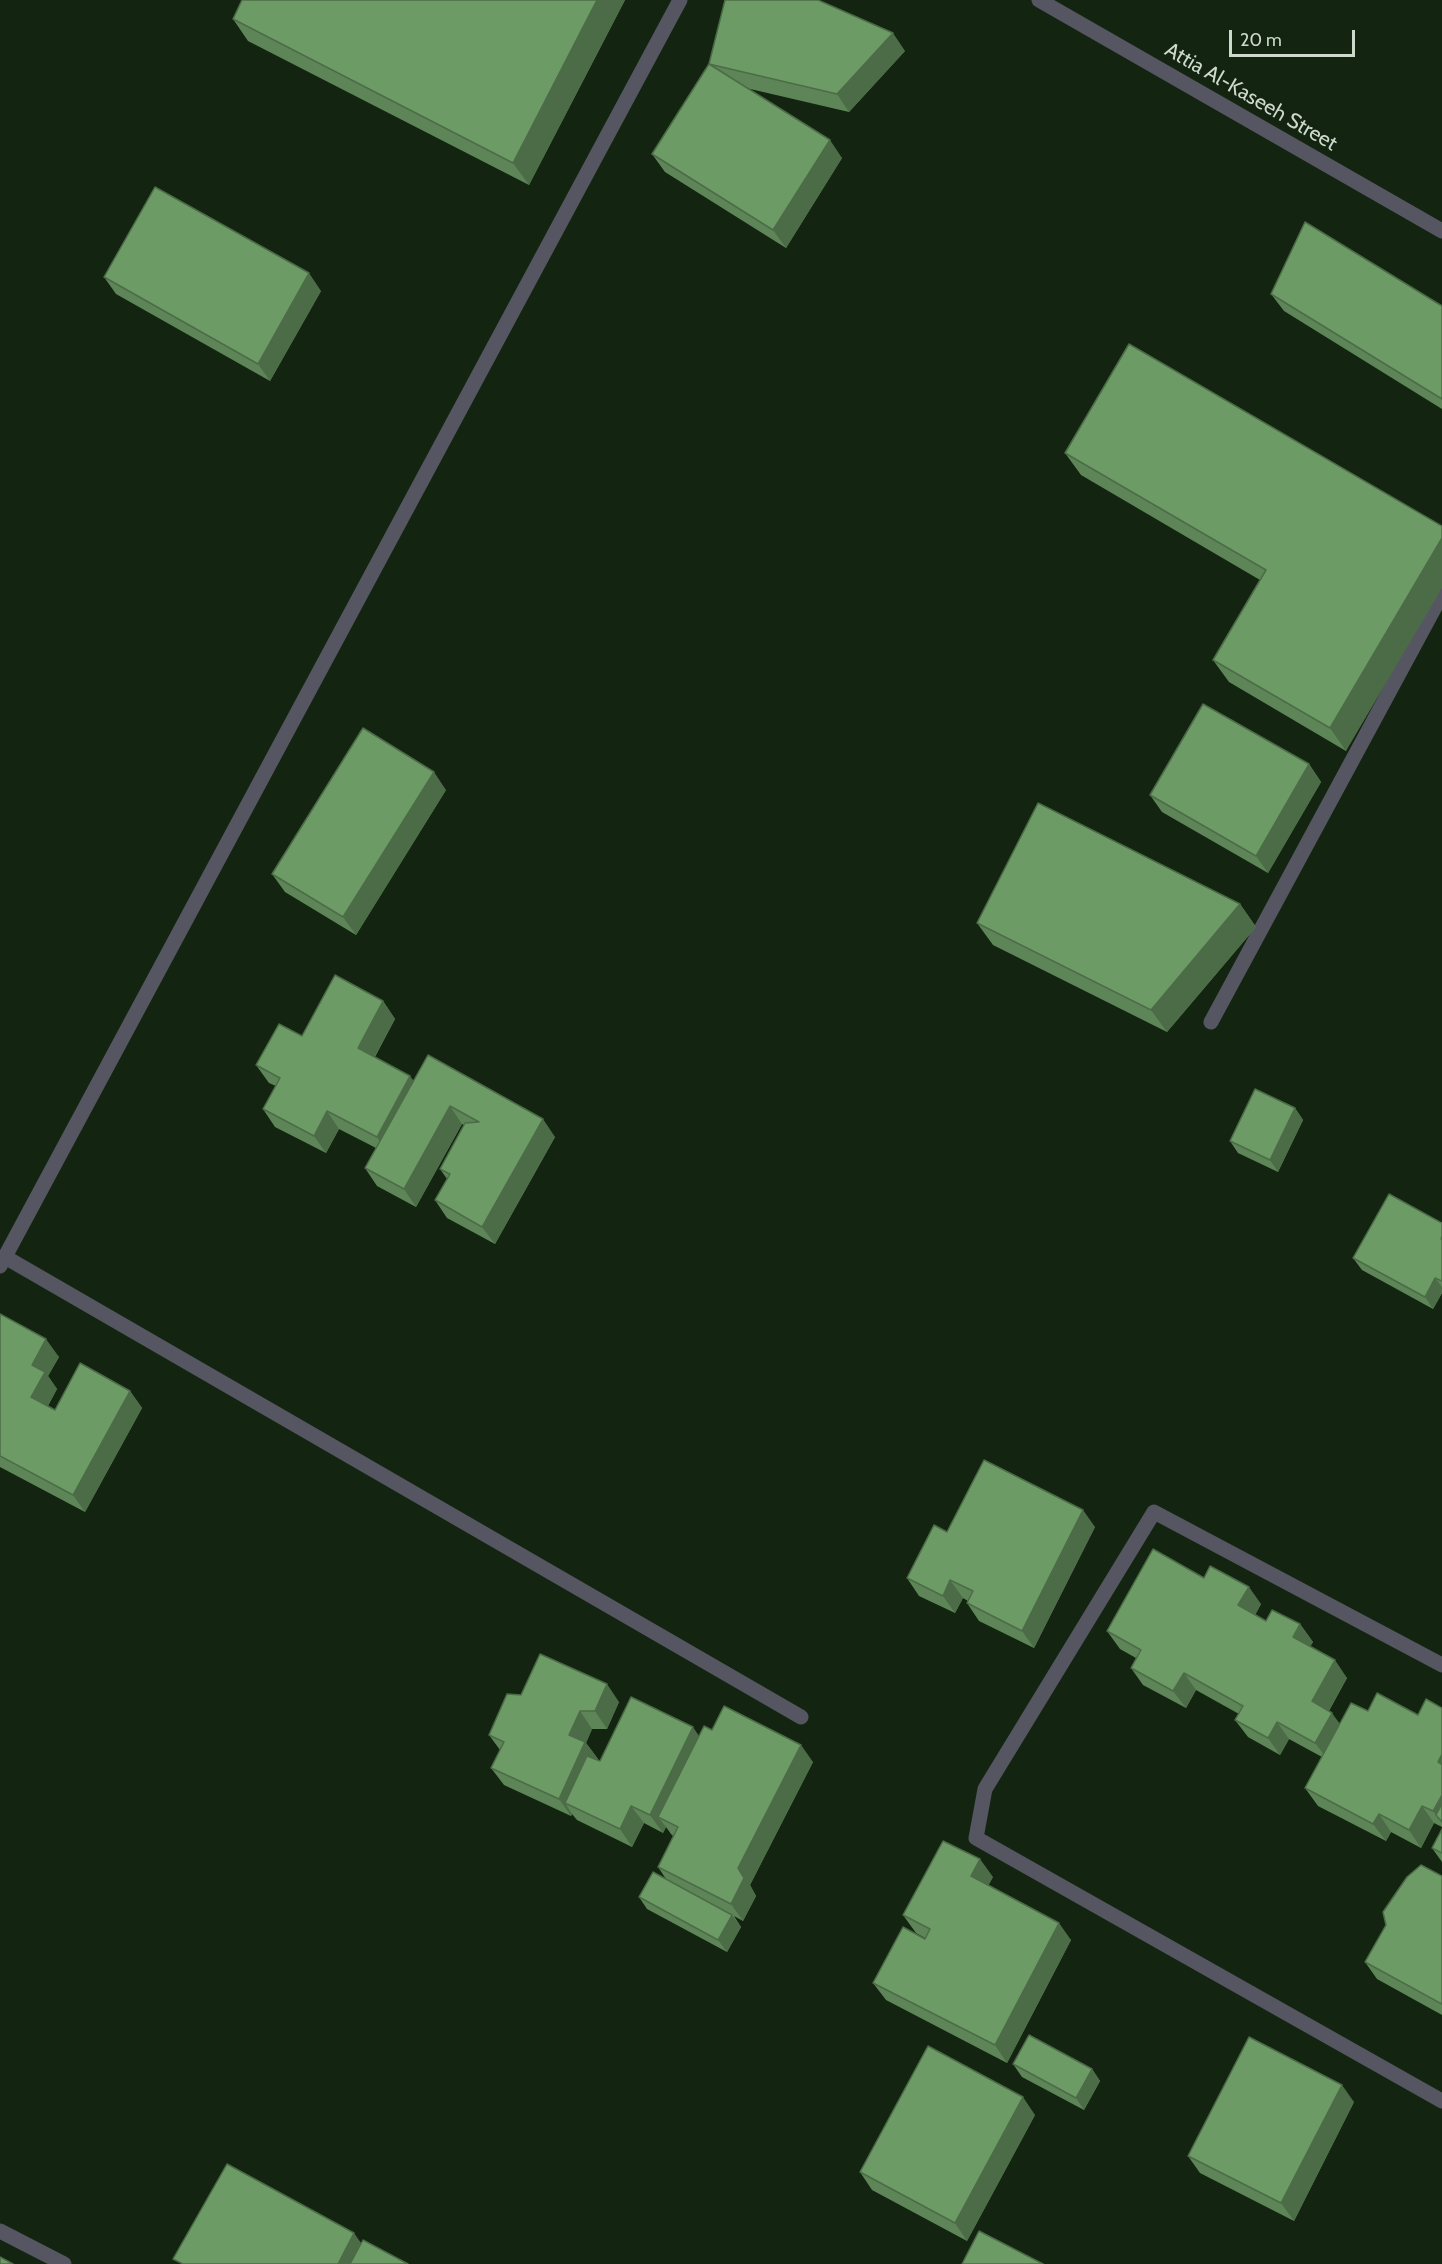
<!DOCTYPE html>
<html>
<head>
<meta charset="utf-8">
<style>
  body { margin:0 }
  #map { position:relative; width:1442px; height:2264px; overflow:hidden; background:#132411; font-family:Cabin,sans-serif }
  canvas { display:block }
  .scale { position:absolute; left:1229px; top:30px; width:126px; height:27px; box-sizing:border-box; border:3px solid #cdd9cc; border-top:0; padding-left:8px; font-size:18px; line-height:21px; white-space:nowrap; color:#cdd9cc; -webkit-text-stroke:4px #132411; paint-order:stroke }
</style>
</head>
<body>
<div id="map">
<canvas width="1442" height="2264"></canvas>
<div class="scale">20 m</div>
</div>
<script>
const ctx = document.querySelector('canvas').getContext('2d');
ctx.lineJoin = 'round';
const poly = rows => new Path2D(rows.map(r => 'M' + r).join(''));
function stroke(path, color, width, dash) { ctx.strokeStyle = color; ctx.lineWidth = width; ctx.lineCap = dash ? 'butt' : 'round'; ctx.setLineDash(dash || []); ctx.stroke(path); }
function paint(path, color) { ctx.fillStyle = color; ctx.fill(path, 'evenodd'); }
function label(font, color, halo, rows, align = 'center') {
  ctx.font = font + ' Cabin,sans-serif'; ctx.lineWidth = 6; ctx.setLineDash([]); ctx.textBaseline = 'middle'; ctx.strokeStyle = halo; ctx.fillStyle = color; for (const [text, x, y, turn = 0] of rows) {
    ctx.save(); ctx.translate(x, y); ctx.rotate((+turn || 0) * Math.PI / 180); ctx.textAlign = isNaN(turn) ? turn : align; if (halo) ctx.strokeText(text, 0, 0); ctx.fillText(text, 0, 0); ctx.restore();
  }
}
stroke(poly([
  [5,1257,801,1717]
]), '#565662', 15);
stroke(poly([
  [1211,1022,1442,594],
  [0,1266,680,0],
  [1442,1665,1154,1512,985,1789,976,1838,1442,2101],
  [0,2231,64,2264]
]), '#565662', 15);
stroke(poly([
  [1039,0,1442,231]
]), '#565662', 15);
paint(poly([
  [242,0,625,0,529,185,248,41,233,19],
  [905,51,849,112,746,88,842,158,786,248,665,172,652,154,709,64],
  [104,277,321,291,270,381,116,294],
  [1271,294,1442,306,1442,409,1284,311],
  [1065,453,1442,526,1346,751,1229,682,1213,660,1260,580,1081,475],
  [1309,764,1321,782,1268,873,1162,812,1150,795],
  [446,790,356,935,285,892,272,874],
  [1240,904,1256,927,1167,1032,993,945,977,923],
  [383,1001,395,1019,375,1057,414,1081,555,1137,495,1244,447,1218,435,1200,447,1179,440,1169,464,1125,462,1124,416,1207,377,1186,365,1168,376,1148,339,1129,326,1153,275,1127,263,1109,276,1086,269,1083,256,1065,302,1036],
  [1295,1108,1303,1120,1278,1172,1238,1153,1230,1141],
  [1442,1223,1442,1293,1433,1309,1362,1270,1353,1258],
  [0,1314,59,1357,48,1376,57,1389,48,1406,55,1410,130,1391,142,1408,85,1512,0,1467],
  [1095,1527,1034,1648,979,1621,967,1603,968,1601,963,1598,955,1613,919,1596,907,1578,947,1532],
  [1204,1578,1261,1604,1255,1615,1266,1621,1300,1624,1313,1642,1310,1646,1347,1678,1329,1711,1340,1724,1368,1711,1418,1715,1442,1708,1442,1827,1434,1823,1421,1848,1391,1832,1386,1841,1318,1806,1305,1788,1322,1757,1289,1739,1280,1755,1248,1737,1235,1720,1239,1714,1196,1690,1186,1708,1143,1685,1131,1668,1136,1658,1120,1649,1107,1631],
  [507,1694,619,1702,607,1729,592,1729,586,1743,598,1759,597,1760,600,1761,699,1736,712,1730,813,1762,750,1885,756,1896,743,1921,734,1916,741,1927,727,1952,647,1909,639,1897,666,1879,658,1867,673,1836,671,1834,666,1827,663,1833,644,1823,632,1847,577,1820,572,1814,571,1816,504,1785,491,1768,500,1750,489,1735],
  [1442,1829,1442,1862,1432,1848],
  [1442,1876,1442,2015,1377,1979,1365,1962],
  [993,1877,988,1885,1071,1940,1007,2063,886,2000,873,1983,925,1938,916,1933,903,1915],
  [1013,2064,1092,2069,1100,2081,1084,2110,1022,2077],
  [1354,2102,1294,2221,1200,2173,1188,2156],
  [1035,2115,967,2241,872,2190,860,2172]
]), '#5d8558');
paint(poly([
  [597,0,625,0,529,185,513,163],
  [893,33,905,51,849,112,837,94],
  [830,140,842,158,786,248,773,230],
  [309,273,321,291,270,381,258,364],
  [1442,538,1442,588,1346,751,1330,728],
  [1309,764,1321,782,1268,873,1256,856],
  [434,772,446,790,356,935,343,917],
  [1240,904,1256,927,1167,1032,1151,1010],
  [383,1001,395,1019,370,1065,358,1048],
  [410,1076,423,1093,389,1155,377,1137],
  [450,1106,462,1124,416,1207,404,1189],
  [1295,1108,1303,1120,1278,1172,1270,1160],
  [327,1111,339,1129,326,1153,314,1136],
  [543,1119,555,1137,495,1244,482,1227],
  [1435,1278,1442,1287,1442,1293,1433,1309,1425,1297],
  [46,1339,59,1357,48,1376,57,1389,43,1414,31,1397,32,1365],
  [130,1391,142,1408,85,1512,73,1495],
  [1083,1510,1095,1527,1034,1648,1022,1631],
  [950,1580,963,1598,955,1613,943,1596],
  [1249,1587,1261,1604,1251,1623,1238,1605],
  [1300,1624,1313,1642,1306,1654,1293,1637],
  [1335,1660,1347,1678,1324,1719,1312,1701],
  [1184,1673,1196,1690,1186,1708,1173,1691],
  [607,1684,619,1702,607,1729,595,1711],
  [580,1711,592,1729,586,1743,598,1759,575,1808,565,1803,572,1814,571,1816,559,1799,569,1735],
  [1332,1713,1344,1730,1328,1760,1315,1743],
  [1277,1722,1289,1739,1280,1755,1268,1738],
  [693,1727,705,1745,658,1817,666,1827,663,1833,650,1815],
  [801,1745,813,1762,750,1885,756,1896,743,1921,731,1904,738,1868],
  [1442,1754,1442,1769,1438,1762],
  [1442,1795,1442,1822,1436,1815,1442,1823,1433,1811],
  [631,1806,644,1823,632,1847,620,1829],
  [1422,1806,1434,1823,1421,1848,1409,1830],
  [1379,1814,1391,1832,1386,1841,1373,1824],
  [980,1859,993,1877,984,1894,971,1876],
  [732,1915,741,1927,727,1952,718,1940],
  [1059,1923,1071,1940,1007,2063,995,2045],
  [1092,2069,1100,2081,1084,2110,1076,2098],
  [1342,2085,1354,2102,1294,2221,1281,2203],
  [1023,2097,1035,2115,967,2241,955,2223],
  [354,2233,366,2250,359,2264,338,2264]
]), '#4c6c47');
const building = poly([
  [242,0,597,0,513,163,233,19,242,0],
  [725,0,818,0,893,33,837,94,709,64,725,0],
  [709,64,830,140,773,230,652,154,709,64],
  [155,187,309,273,258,364,104,277,155,187],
  [1305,222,1442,306,1442,399,1271,294,1305,222],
  [1129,344,1442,526,1442,538,1330,728,1213,660,1266,570,1065,453,1129,344],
  [1203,704,1309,764,1256,856,1150,795,1203,704],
  [363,728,434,772,343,917,272,874,363,728],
  [1038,803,1240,904,1151,1010,977,923,1038,803],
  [335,975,383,1001,358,1048,410,1076,377,1137,327,1111,314,1136,263,1109,280,1078,256,1065,279,1024,302,1036,335,975],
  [428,1055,543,1119,482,1227,435,1200,450,1174,440,1169,465,1123,479,1122,450,1106,404,1189,365,1168,428,1055],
  [1255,1089,1295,1108,1270,1160,1230,1141,1255,1089],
  [1389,1194,1442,1223,1442,1236,1441,1239,1442,1239,1442,1281,1435,1278,1425,1297,1353,1258,1389,1194],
  [0,1314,46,1339,32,1365,45,1372,31,1397,55,1410,80,1363,130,1391,73,1495,0,1456,0,1314],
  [984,1460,1083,1510,1022,1631,967,1603,973,1591,950,1580,943,1596,907,1578,934,1525,947,1532,984,1460],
  [1153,1549,1204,1578,1210,1566,1249,1587,1238,1605,1266,1621,1272,1610,1300,1624,1293,1637,1335,1660,1312,1701,1332,1713,1315,1743,1277,1722,1268,1738,1235,1720,1243,1706,1184,1673,1173,1691,1131,1668,1141,1650,1107,1631,1153,1549],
  [540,1654,607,1684,595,1711,580,1711,569,1735,585,1742,559,1799,491,1768,504,1742,489,1735,507,1694,521,1695,540,1654],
  [1377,1693,1418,1715,1426,1699,1442,1708,1442,1754,1438,1762,1442,1765,1442,1795,1433,1811,1422,1806,1409,1830,1379,1814,1373,1824,1305,1788,1351,1703,1368,1711,1377,1693],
  [631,1697,693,1727,650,1815,631,1806,620,1829,565,1803,587,1756,600,1761,631,1697],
  [724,1706,801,1745,738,1868,744,1878,731,1904,658,1867,678,1827,658,1817,704,1726,712,1730,724,1706],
  [1442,1804,1442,1822,1436,1815,1442,1804],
  [1442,1829,1442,1853,1432,1848,1442,1829],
  [943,1841,980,1859,971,1876,1059,1923,995,2045,873,1983,903,1927,925,1939,930,1929,903,1915,943,1841],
  [1421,1865,1442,1876,1442,2004,1365,1962,1386,1925,1383,1912,1407,1877,1421,1865],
  [653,1872,732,1915,718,1940,639,1897,653,1872],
  [1029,2035,1092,2069,1076,2098,1013,2064,1029,2035],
  [1249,2037,1342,2085,1281,2203,1188,2156,1249,2037],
  [928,2046,1023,2097,955,2223,860,2172,928,2046],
  [227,2164,354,2233,338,2264,183,2264,173,2259,227,2164],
  [979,2231,1043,2264,962,2264,979,2231],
  [363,2240,408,2264,350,2264,363,2240],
  [0,2257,13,2264,0,2264,0,2257]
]);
paint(building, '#6c9b66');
stroke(building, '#4c6c47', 1.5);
label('21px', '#cdd9cc', '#132411', [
  ["Attia Al-Kaseeh Street",1251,97,30]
]);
</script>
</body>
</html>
